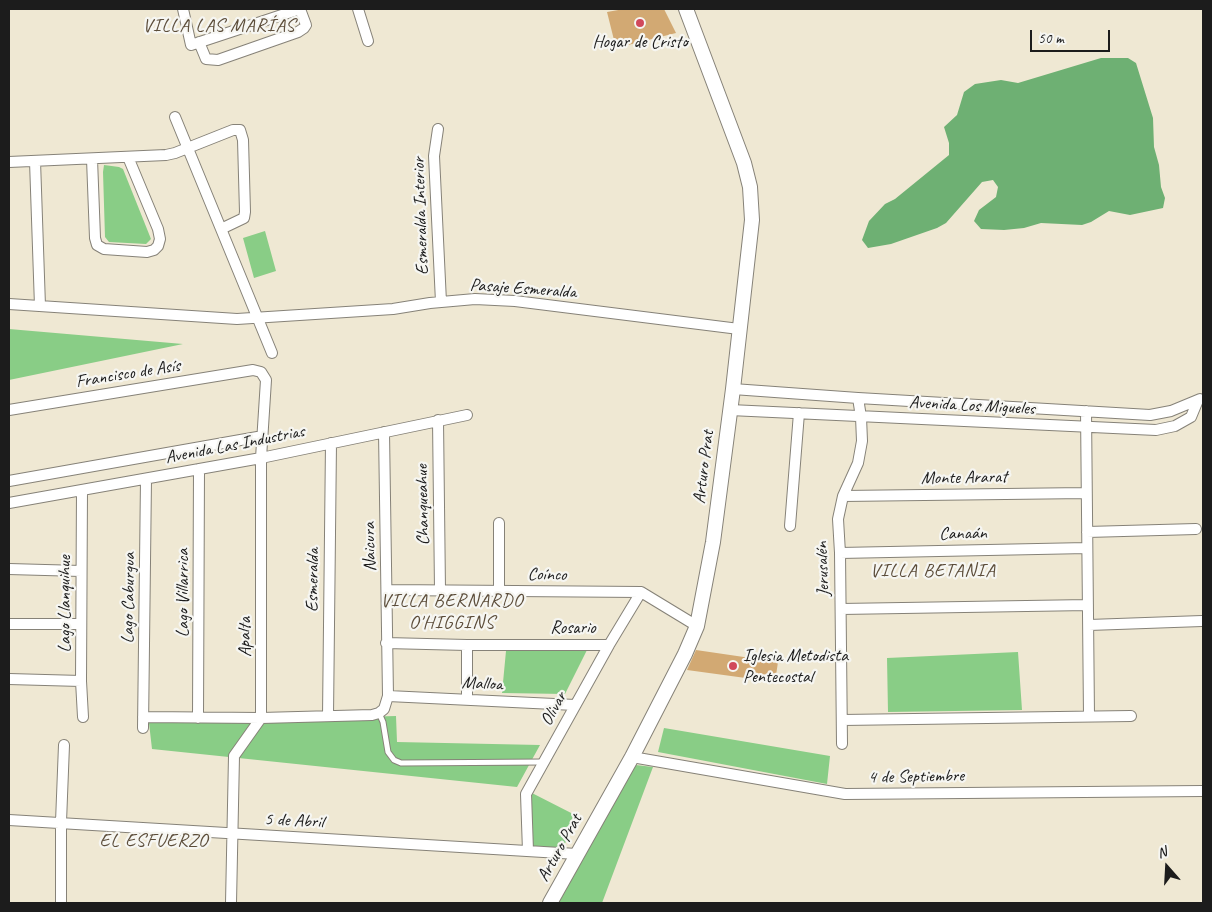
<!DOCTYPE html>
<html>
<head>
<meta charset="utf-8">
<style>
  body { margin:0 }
  #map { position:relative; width:1212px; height:912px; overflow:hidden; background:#efe8d3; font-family:Caveat,sans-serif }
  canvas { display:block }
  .frame { position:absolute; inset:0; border:10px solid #1c1c1c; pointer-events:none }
  .north { position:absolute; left:1142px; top:842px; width:50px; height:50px; -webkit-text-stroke:4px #f6f6f2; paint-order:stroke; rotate:341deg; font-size:14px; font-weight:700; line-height:20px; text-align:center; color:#1c1c1c }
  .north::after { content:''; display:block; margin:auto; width:18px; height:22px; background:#1c1c1c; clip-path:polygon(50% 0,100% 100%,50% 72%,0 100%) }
  .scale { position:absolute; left:1030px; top:30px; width:80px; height:22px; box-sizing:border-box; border:2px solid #1c1c1c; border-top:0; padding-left:6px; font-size:15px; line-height:18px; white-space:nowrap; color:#1c1c1c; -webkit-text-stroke:4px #f6f6f2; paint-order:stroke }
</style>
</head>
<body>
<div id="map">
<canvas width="1212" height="912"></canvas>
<div class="frame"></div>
<div class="north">N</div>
<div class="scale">50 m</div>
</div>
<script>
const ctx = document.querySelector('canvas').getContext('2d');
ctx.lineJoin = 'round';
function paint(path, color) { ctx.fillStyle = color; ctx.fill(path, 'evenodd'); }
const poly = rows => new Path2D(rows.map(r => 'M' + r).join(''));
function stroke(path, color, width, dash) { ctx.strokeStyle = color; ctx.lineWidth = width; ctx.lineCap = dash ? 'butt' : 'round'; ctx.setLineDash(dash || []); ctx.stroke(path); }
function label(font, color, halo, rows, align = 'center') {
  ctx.font = font + ' Caveat,sans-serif'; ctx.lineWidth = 4.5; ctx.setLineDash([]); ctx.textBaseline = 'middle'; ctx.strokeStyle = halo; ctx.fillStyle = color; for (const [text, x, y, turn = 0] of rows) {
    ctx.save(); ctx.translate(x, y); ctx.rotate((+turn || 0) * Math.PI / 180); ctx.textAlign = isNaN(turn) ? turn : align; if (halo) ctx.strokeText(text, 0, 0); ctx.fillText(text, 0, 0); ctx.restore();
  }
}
paint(poly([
  [104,165,119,167,123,169,151,239,146,244,109,242,105,237,103,172],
  [265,231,276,271,254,278,243,238],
  [9,329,183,344,9,380],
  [589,646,565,694,502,693,506,651],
  [1018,652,1022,710,888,712,887,658],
  [396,716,397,742,540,745,517,787,152,749,149,723],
  [664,728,830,756,827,784,658,752],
  [627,764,653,767,602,903,548,903],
  [528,791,579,817,562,849,523,845,521,801]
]), '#89cd86');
paint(poly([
  [1101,58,1128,58,1136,63,1153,118,1154,147,1159,165,1161,187,1165,198,1163,208,1130,215,1109,211,1091,222,1082,225,1041,223,1024,228,1004,230,981,229,974,221,979,210,996,197,998,187,993,180,982,182,946,223,937,228,891,244,868,248,862,240,869,221,885,204,895,199,949,155,949,143,944,127,957,115,964,92,975,84,1001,80,1018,83]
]), '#6eb073');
paint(poly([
  [624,9,664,9,676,33,616,48,607,12],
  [696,650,778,662,775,682,687,670]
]), '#d2a973');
const lane = poly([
  [379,713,383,722,388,752,394,760,401,763,543,762]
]);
const street = poly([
  [183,9,191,45,300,9],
  [358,9,368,41],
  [199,42,206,59,218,60,298,32,304,28,306,25,300,9],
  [175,117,272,353],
  [438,129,434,156,441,302],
  [92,159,95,238,97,245,104,249,147,252,154,250,158,246,160,239,158,229,128,157],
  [35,161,40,306],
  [9,162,166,155,175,153,233,130,240,130,243,140,245,212,244,218,221,229],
  [9,304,237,319,393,309,430,303,475,299,515,301,739,329],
  [733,389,858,398,1150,415,1171,411,1200,399],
  [9,410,253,370,261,372,266,380,261,458,261,718,234,756,231,903],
  [730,410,1156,430,1175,426,1191,417,1198,400],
  [1086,411,1089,716],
  [438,420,440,590],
  [9,481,263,436],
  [82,490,81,681,83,717],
  [843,496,1086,493],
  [9,503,261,458,467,415],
  [790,526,799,413],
  [1087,532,1196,529],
  [840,553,1087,548],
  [9,569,81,571],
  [387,590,641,592,697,626],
  [499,591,499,523],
  [841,609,1088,605],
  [9,624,81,624],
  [1089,625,1202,621],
  [386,643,467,645,609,645],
  [9,679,81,681],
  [388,696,575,705],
  [467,700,467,645],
  [328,716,331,443],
  [143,717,261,718,372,715,379,713,384,709,388,696,384,432],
  [198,718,199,469],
  [842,720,1131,716],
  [143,728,146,479],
  [842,744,840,553,838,519,843,496,858,463,862,441,861,417,858,398],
  [632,757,845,794,1203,791],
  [9,820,577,854],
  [528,851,526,794,609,645,641,592],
  [61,903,61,822,64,745]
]);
const secondary = poly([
  [550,903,632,757,685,654,697,626,713,542,733,389,752,220,750,187,744,163,686,9]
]);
stroke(lane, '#868278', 7);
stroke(street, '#868278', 12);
stroke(secondary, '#868278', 16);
stroke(lane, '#fff', 5);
stroke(street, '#fff', 10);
stroke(secondary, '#fff', 14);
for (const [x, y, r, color] of [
  [640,23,5,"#d1495b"],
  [733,666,5,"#d1495b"]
]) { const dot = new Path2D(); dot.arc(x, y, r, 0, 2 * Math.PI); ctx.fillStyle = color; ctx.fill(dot); stroke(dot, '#f6f6f2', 2); }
label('18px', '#1c1c1c', '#f6f6f2', [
  ["Hogar de Cristo",640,42],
  ["Iglesia Metodista",743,656,"left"],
  ["Pentecostal",743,677,"left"]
]);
label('18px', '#1c1c1c', '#f6f6f2', [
  ["Esmeralda Interior",421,216,-92],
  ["Pasaje Esmeralda",523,289,4],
  ["Francisco de Asís",128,374,-9],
  ["Avenida Los Migueles",972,406,3],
  ["Avenida Las Industrias",235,445,-11],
  ["Arturo Prat",704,467,-83],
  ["Monte Ararat",964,478,-1],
  ["Chanqueahue",423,505,-91],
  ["Canaán",963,534,-1],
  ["Naicura",370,547,-91],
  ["Jerusalén",823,569,-92],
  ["Coínco",547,575,1],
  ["Esmeralda",313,580,-89],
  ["Lago Villarrica",183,593,-90],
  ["Lago Caburgua",129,598,-89],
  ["Lago Llanquihue",65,604,-90],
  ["Rosario",573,628],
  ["Apalta",245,637,-90],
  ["Malloa",482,684,3],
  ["Olivar",554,709,-61],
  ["4 de Septiembre",916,777,-1],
  ["5 de Abril",294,821,3],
  ["Arturo Prat",560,848,-61]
]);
ctx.letterSpacing = '1px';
label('19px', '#5c4d3a', '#f6f6f2', [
  ["VILLA LAS MARÍAS",219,26],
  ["VILLA BETANIA",933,571],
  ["VILLA BERNARDO",452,601],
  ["O'HIGGINS",452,623],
  ["EL ESFUERZO",154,841]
]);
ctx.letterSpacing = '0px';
</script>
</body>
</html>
